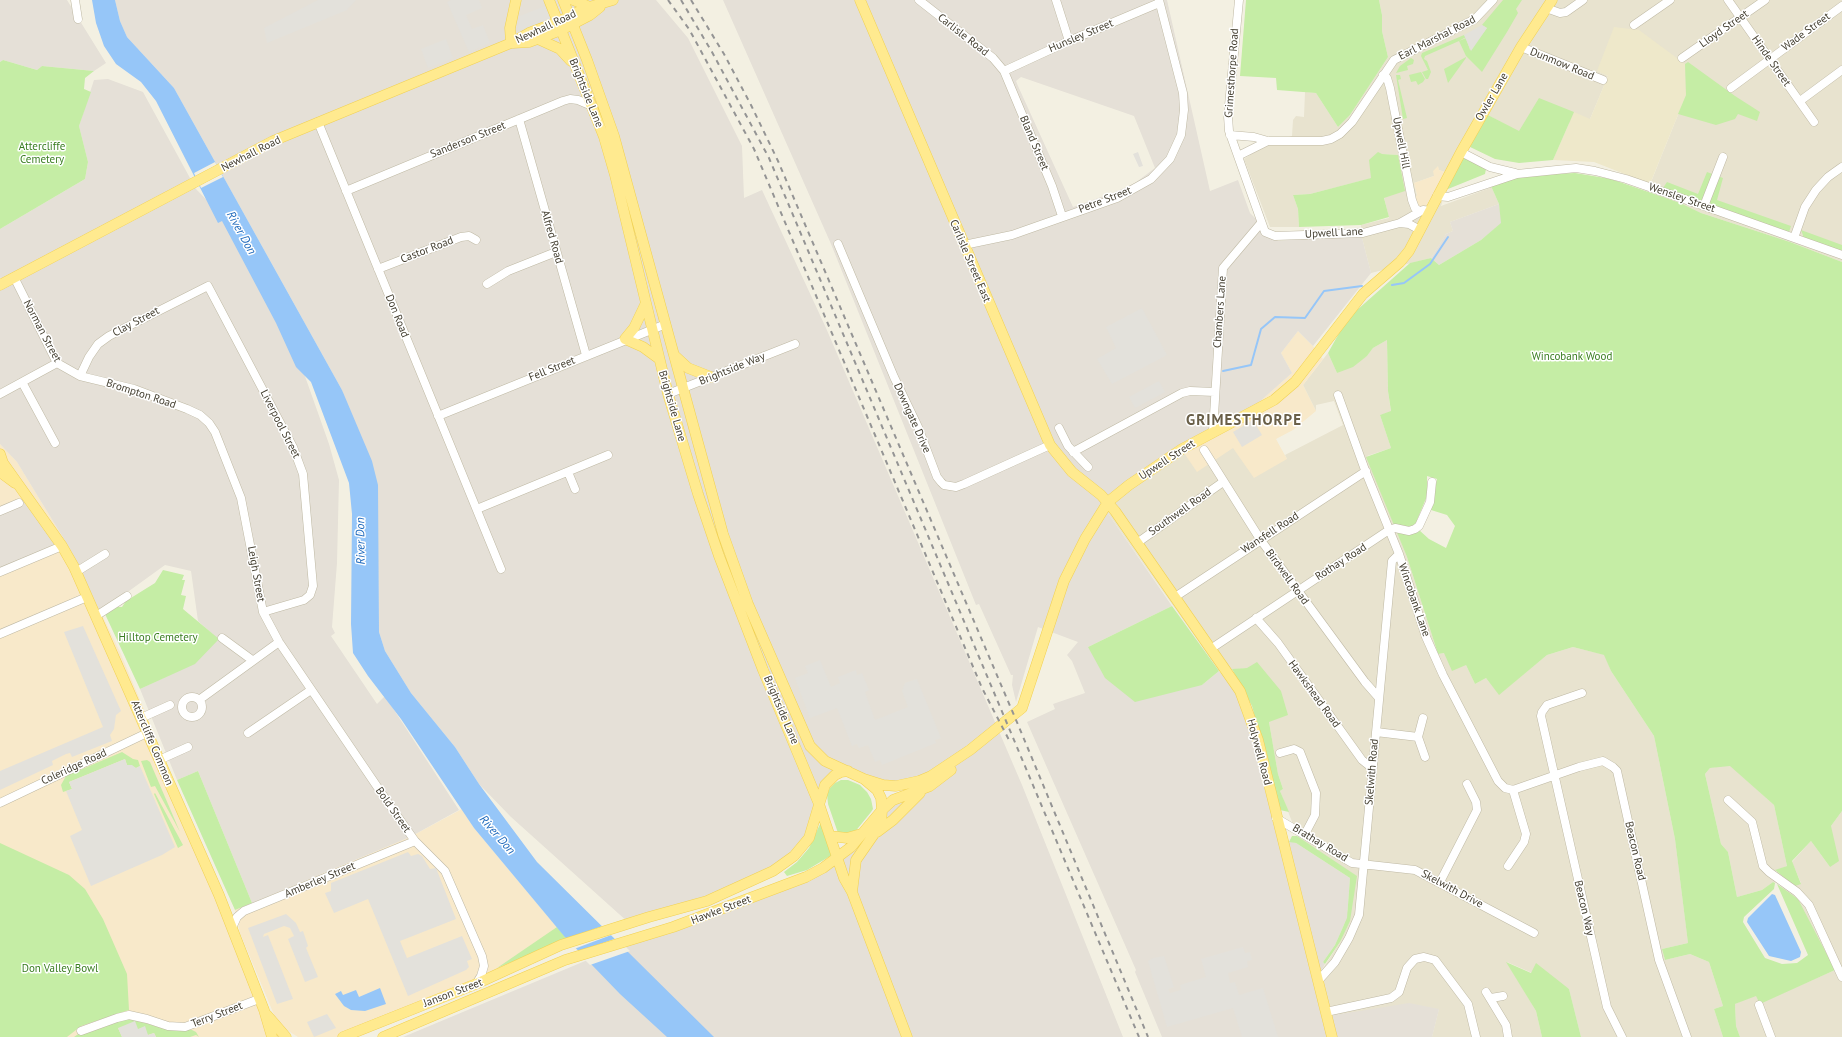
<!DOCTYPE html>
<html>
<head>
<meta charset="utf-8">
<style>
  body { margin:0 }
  canvas { display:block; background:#f3f0e2 }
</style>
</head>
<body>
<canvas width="1842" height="1037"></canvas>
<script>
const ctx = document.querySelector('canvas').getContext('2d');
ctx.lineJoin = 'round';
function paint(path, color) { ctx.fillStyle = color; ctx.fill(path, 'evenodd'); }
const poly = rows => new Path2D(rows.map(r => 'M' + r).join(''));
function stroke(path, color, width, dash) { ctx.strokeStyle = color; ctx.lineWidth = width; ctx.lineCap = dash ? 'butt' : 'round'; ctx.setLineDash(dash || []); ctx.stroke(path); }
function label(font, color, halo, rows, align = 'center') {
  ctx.font = font + ' "PT Sans",sans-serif'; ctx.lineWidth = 3; ctx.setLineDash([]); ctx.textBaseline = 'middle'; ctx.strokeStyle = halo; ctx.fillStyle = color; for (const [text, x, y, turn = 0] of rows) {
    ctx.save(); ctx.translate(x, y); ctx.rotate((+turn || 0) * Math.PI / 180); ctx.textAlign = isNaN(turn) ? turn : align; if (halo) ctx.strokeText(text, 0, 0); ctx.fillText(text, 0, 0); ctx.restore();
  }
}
paint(poly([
  [1379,0,1842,0,1842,262,1790,242,1701,213,1647,192,1686,95,1597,71,1608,76,1590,119,1519,132,1486,114,1447,187,1441,206,1490,188,1491,186,1499,204,1450,222,1453,231,1446,234,1431,258,1371,273,1361,234,1361,225,1389,218,1384,197,1398,155,1382,154,1372,178,1310,194,1293,195,1298,209,1299,227,1270,227,1244,159,1266,145,1292,136,1293,120,1296,116,1304,117,1305,92,1316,93,1338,127,1350,115,1388,57,1382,31,1382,15],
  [1438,167,1439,170,1445,172,1427,205,1414,200,1417,196,1414,183,1434,176],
  [1387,340,1388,391,1391,412,1380,415,1391,448,1367,456,1407,557,1438,654,1444,653,1466,665,1475,684,1486,678,1499,694,1547,655,1573,647,1605,655,1611,671,1654,736,1675,839,1688,943,1662,949,1665,960,1690,954,1709,962,1723,1006,1714,1009,1723,1037,1581,1037,1569,989,1507,962,1536,1011,1542,1037,1432,1037,1439,1009,1329,1016,1320,973,1340,942,1356,876,1298,837,1280,791,1283,789,1278,774,1269,722,1247,668,1219,671,1105,509,1182,450,1187,456,1211,462,1233,447,1287,459,1285,455,1343,425,1334,401,1316,405,1316,411,1303,385,1328,353,1337,373,1367,356,1373,348],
  [1730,765,1774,805,1787,866,1775,871,1801,883,1792,862,1811,841,1830,867,1831,826,1842,811,1842,1037,1740,1037,1736,1026,1735,1004,1756,995,1760,1003,1835,970,1780,884,1773,882,1762,890,1737,897,1728,852,1721,844,1705,774,1710,768]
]), '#e8e3cf');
paint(poly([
  [1438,166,1439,170,1445,172,1427,205,1418,207,1413,200,1417,195,1414,183,1434,176,1433,171],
  [1298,331,1313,346,1323,359,1303,385,1316,411,1293,430,1276,439,1287,459,1254,478,1233,448,1197,472,1182,450,1257,404,1292,373,1281,353],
  [0,444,17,462,70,549,120,652,281,1037,0,1037],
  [462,809,474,828,560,931,558,944,337,1037,298,1037,282,1027,275,1017,240,933,235,910,410,837]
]), '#f8e9ca');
paint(poly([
  [0,0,67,0,106,63,94,71,42,66,37,70,3,60,0,62],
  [115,0,656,0,688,38,742,146,744,198,762,190,826,328,1022,785,1123,1037,403,1037,645,936,823,868,882,810,950,770,957,765,900,786,848,771,831,778,802,848,756,879,629,923,511,817,479,784,455,747,411,693,385,651,379,632,378,560,342,390,174,88,127,37,120,21],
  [723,0,1167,0,1210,191,1238,180,1250,213,1278,241,1361,234,1371,273,1313,346,1298,331,1281,353,1292,373,1257,404,1113,492,1105,509,1172,606,1088,647,1202,685,1219,671,1236,690,1255,740,1277,838,1296,843,1350,878,1347,918,1335,945,1323,962,1325,964,1320,973,1329,1016,1409,1003,1439,1009,1432,1037,1162,1037,1135,972,1136,970,1027,722,1055,709,1053,704,1085,693,1072,661,1067,655,1078,642,1038,627,1016,702,1012,685,1013,675,1011,675,979,604,976,605,831,244],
  [1021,77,1134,116,1155,168,1135,183,1115,192,1073,207,1018,86,1016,81],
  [108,79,143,92,196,189,229,223,295,348,329,444,339,480,337,563,332,627,335,633,331,636,377,704,385,696,459,810,410,837,252,903,198,771,177,780,140,689,176,672,218,639,198,621,191,571,165,565,100,612,70,549,17,462,0,444,0,285,3,283,0,277,0,229,85,179,88,162,79,126,94,80],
  [1499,204,1502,223,1481,240,1439,265,1431,258,1446,234,1453,231,1450,222],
  [28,498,62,546,0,572,0,511]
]), '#e5e0d7');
paint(poly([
  [1614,27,1639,30,1685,64,1686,95,1650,184,1594,162,1553,160,1574,112,1590,119,1608,76,1597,71]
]), '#eee8ca');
paint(poly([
  [1246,0,1379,0,1382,15,1382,31,1388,57,1350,115,1338,127,1316,93,1277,90,1276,78,1240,76],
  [1503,0,1522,0,1516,9,1518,13,1507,32,1482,72,1466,56,1459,41,1425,56,1424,59,1427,61,1431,72,1428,79,1426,79,1422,72,1428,70,1421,56,1422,53,1464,35,1466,37,1459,41,1466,38,1470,50,1487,28,1482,25],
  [1466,57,1466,58,1448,83,1444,69],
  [1411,58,1414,60,1413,64,1407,66,1408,70,1396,73,1400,66],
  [3,60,37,70,42,66,94,71,85,78,84,89,91,92,79,126,88,162,85,179,0,229,0,62],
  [1688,62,1735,96,1760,112,1757,121,1738,114,1735,119,1716,125,1678,114,1686,95,1685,64],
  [1421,72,1425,79,1423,82,1418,85,1416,81,1411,82,1409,75],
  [1396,75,1400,75,1401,79,1398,80,1407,118,1403,119],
  [1539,98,1574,112,1553,160,1519,163,1495,159,1468,146,1486,114,1519,131],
  [1378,152,1382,154,1398,155,1405,191,1384,198,1389,217,1361,225,1299,227,1298,209,1293,195,1310,194,1371,178,1369,160],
  [1462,158,1468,159,1486,169,1485,174,1448,189,1447,187],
  [1707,172,1723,178,1717,200,1791,226,1789,232,1663,188,1667,182,1698,194],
  [1575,173,1611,179,1680,203,1701,213,1790,242,1842,262,1842,811,1831,826,1839,861,1830,867,1811,841,1792,861,1801,884,1795,886,1775,870,1787,866,1774,805,1730,766,1710,768,1705,774,1721,844,1728,852,1737,897,1762,890,1773,882,1775,883,1774,889,1744,917,1743,922,1765,958,1782,964,1797,963,1808,955,1777,884,1798,899,1835,970,1760,1004,1756,996,1735,1004,1736,1026,1740,1037,1723,1037,1714,1009,1723,1006,1709,962,1690,954,1665,960,1662,949,1688,943,1675,839,1654,736,1611,671,1604,655,1573,647,1547,655,1499,695,1486,678,1475,684,1466,665,1452,671,1444,653,1438,654,1407,557,1366,457,1391,448,1380,415,1391,411,1388,391,1387,340,1373,348,1367,356,1353,367,1337,373,1328,353,1347,319,1410,263,1431,258,1439,265,1481,240,1501,223,1499,204,1491,186,1507,179,1531,175],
  [1427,476,1437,479,1431,510,1447,515,1455,526,1446,548,1429,539,1419,530,1417,520,1427,496],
  [1801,230,1842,245,1842,251,1804,238],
  [163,570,184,575,182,580,185,580,181,595,186,596,183,609,219,639,195,664,140,689,105,614,116,607,122,607,126,601,155,583],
  [1172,606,1219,671,1202,685,1135,702,1105,678,1088,647],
  [1257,662,1281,691,1288,715,1269,722,1278,774,1283,789,1280,791,1289,812,1280,810,1252,706,1232,669,1247,668],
  [122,752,133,759,138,760,140,766,136,768,127,765,125,759,69,782,72,789,63,792,61,785,66,776],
  [147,760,150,762,180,832,155,786,151,787,141,761],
  [198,771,252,903,235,910,177,780],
  [841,780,848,780,860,785,867,792,871,799,873,809,871,812,854,833,838,833,828,804,827,794,830,788,835,783],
  [155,793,183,845,178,848,154,794],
  [821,822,832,855,807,870,787,876,784,872,797,862,809,848],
  [1292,836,1297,836,1357,876,1350,921,1340,942,1325,964,1323,962,1335,945,1347,918,1350,878,1296,843,1289,842],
  [0,843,69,875,85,889,103,919,127,974,129,1010,81,1026,67,1037,0,1037],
  [557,927,567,939,497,968],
  [1506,962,1531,973,1536,963,1569,989,1581,1037,1542,1037,1536,1011],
  [126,1017,168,1030,192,1030,196,1032,199,1037,196,1035,190,1037,156,1037,154,1033,148,1035,138,1029,118,1028,122,1037,74,1037,84,1030]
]), '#c5eda5');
paint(poly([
  [318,0,356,0,347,10,267,43,264,28],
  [451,0,479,0,482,8,466,15,472,29,483,25,490,43,469,52,447,2],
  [545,6,551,20,517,33,520,16],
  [1482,25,1487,28,1471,51,1464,35],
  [446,39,453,58,428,68,421,49],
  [1138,152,1143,166,1139,167,1133,154],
  [1142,308,1167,355,1112,384,1097,359,1116,348,1106,327],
  [1159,381,1165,392,1135,408,1129,397],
  [1253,420,1262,435,1242,447,1233,432],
  [83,626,121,711,116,715,114,729,110,735,112,741,72,757,70,753,66,754,52,761,53,765,0,790,0,771,103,727,64,632],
  [820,660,831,687,840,683,838,677,856,670,857,675,862,673,869,690,865,692,875,720,908,707,902,691,905,683,917,679,941,738,935,740,936,743,882,765,880,760,875,762,868,745,859,748,857,744,852,746,837,708,810,718,795,678,808,673,805,666],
  [125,759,127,765,132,765,136,768,140,766,175,847,162,855,91,886,70,836,82,830,66,791,72,789,69,782],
  [408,852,411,856,418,854,422,856,430,869,436,868,456,919,400,941,407,958,462,936,472,959,467,961,469,967,466,970,408,996,368,899,334,913,325,893,331,891,331,883],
  [286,914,296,923,300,932,303,931,308,946,306,948,318,977,305,982,288,939,294,936,290,928,284,926,264,934,263,937,268,935,293,999,277,1004,248,928],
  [1243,947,1245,953,1250,952,1252,960,1247,961,1248,967,1228,973,1230,983,1235,982,1239,995,1263,988,1278,1037,1242,1037,1233,1008,1167,1027,1148,961,1153,958,1164,956,1174,987,1168,989,1170,993,1181,990,1180,985,1206,977,1201,959],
  [327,1014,336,1028,314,1037,307,1022],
  [135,1021,138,1029,145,1026,148,1035,154,1033,156,1037,122,1037,118,1028]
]), '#e3e1db');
paint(poly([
  [92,0,115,0,120,21,127,37,174,88,342,390,372,461,378,485,379,632,385,651,411,693,455,747,479,784,537,862,714,1037,667,1037,620,994,564,936,474,828,401,719,368,676,353,653,351,624,352,514,349,483,311,382,296,367,276,323,222,221,218,223,156,101,141,82,116,64,104,46,96,23],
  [1772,894,1775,895,1801,952,1800,957,1791,961,1769,956,1747,922,1748,918],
  [380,988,386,1004,365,1011,351,1010,344,1006,335,994,341,991,343,995,356,990,359,997]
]), '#96c6f8');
paint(poly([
  [215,162,223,177,201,188,194,173],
  [605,925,614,934,574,949,565,940],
  [617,938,630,951,590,965,577,952]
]), '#f3f0e2');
stroke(poly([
  [1392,285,1404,283,1430,264,1448,237],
  [1223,371,1251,365,1261,329,1275,317,1305,318,1324,291,1362,286]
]), '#96c6f8', 2);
const minor = poly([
  [75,0,78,19],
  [919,0,993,58,1004,71,1052,186,1062,216],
  [1056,0,1069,41],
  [1239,0,1228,116,1229,131,1265,232,1275,236,1363,233,1400,223,1423,210,1430,211],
  [1728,0,1814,122],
  [1546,8,1560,13,1566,12,1583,0],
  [1634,25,1670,0],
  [1521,47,1603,80],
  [1682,58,1765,0],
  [1004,71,1069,41,1159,3],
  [1383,75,1387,78,1390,88,1412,200,1415,208,1419,211],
  [1731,88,1842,6],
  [1800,101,1842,70],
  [519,119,586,355],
  [318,122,501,569],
  [1230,135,1254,137,1268,141,1322,141,1331,139,1340,134,1352,122,1394,60,1475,19,1493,0],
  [1461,152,1490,167,1515,173],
  [1238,156,1268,141],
  [346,191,563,101,570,99,578,100,592,106],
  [1437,196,1448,197,1517,174,1576,168,1595,171,1626,179,1704,206,1842,255],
  [1704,206,1723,157],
  [1400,223,1409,224,1420,230],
  [1794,238,1805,207,1816,190,1828,177,1842,167],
  [838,244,894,377,918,427,937,477,941,482,944,485,956,487,964,484,1050,445],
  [964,245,1012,235,1117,198,1151,179,1170,159,1181,135,1184,110,1183,93,1159,0],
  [378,269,461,237,469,236,476,240],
  [14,277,57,363,80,376,134,389,187,409,200,415,209,423,215,432,241,498,263,612,279,642,393,810,415,841,445,871,482,956,484,966,481,976,476,984],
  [487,284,508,271,556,252],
  [80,376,89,357,98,344,109,336,208,286,293,447,303,474,313,586,310,595,304,600,263,612],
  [22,382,55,443],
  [0,394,57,363],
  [668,394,795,344],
  [1338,395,1365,470,1399,554,1426,637,1443,675,1498,781,1505,788,1513,790,1579,767,1603,761,1613,767,1617,771,1659,960,1687,1037],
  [438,416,666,324],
  [1059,428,1068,446,1088,467],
  [1213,432,1223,268,1261,223],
  [1204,450,1260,539,1365,682,1379,698],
  [1073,452,1182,393,1190,391,1215,392],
  [568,472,575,489],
  [477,509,608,455],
  [0,511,19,503],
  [1137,543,1223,482],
  [0,572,62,546],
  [76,572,105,554],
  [1175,597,1366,471],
  [96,616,127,596],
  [1256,618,1278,643,1362,760,1372,768],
  [0,634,87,597],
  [222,638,252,660],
  [1212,648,1389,530,1395,528,1409,531,1415,529,1419,526,1430,502,1432,482],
  [1582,693,1547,705,1542,712,1541,716,1607,1007,1622,1037],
  '182 707a10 10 0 1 1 20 0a10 10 0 1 1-20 0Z',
  [199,700,279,642],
  [141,718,170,705],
  [1423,718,1418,737,1425,757],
  [1376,732,1418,737],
  [248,733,311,690],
  [1280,753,1294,749,1300,752,1316,793,1315,815,1305,834],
  [159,760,188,747],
  [1728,800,1752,822,1763,866,1769,872,1797,892,1809,905,1842,977],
  [0,803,147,733],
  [1276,818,1352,863,1415,870,1534,933],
  [1508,866,1524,842,1526,834,1513,790],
  [1440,882,1477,810,1476,802,1467,784],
  [232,928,237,917,244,911,415,841],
  [1318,981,1335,962,1349,938,1359,915,1392,561,1399,554],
  [1486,992,1506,1025,1508,1037],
  [1491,998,1503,996],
  [1759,1005,1771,1037],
  [1326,1012,1391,998,1399,992,1407,968,1415,959,1424,957,1435,960,1468,1004,1476,1037],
  [81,1031,117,1018,129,1015,147,1019,168,1026,185,1027,259,999]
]);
const major = poly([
  [549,0,604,137,615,175,668,394,698,494,719,556,763,670,819,804,844,878,852,892,907,1037],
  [563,0,587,60,614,136,723,534,748,604,810,746,825,761,864,779,877,790,881,798,882,810,881,824,856,860,852,892],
  [573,0,590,7],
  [860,0,1050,445,1072,472,1101,495,1115,511,1240,691,1258,740,1332,1037],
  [538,39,560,49,571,61],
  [511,43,510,28,516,0],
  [513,43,529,42,561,30,590,15,600,7],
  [0,285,273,141,511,43,529,33,558,22,586,8,613,0],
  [645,305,634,328,625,339,643,347,658,358],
  [675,356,688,368,711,377],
  [0,454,3,463,62,546,74,567,219,895,264,1010,272,1037],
  [0,472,15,483],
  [864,779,883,785,896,786,919,781,931,776,970,750,1022,708,1064,581,1085,539,1108,502,1129,485,1182,449,1274,400,1295,382,1363,294,1400,262,1409,251,1461,152,1521,47,1552,0],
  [877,832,893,820,920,793],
  [830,836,847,838,861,834],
  [267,1015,286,1037],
  [343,1037,476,984,561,945,649,917,707,901,773,871,794,856,809,838,825,785,835,775,841,772,848,771],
  [383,1037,565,960,673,927,806,877,823,868,851,847,882,810,893,800,930,786,951,770]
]);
stroke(minor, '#bfb9a4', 9);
stroke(major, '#f1d153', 11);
stroke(minor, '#fff', 8);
stroke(major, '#ffea8f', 10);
stroke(poly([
  [668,0,689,29,754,149,982,688,1009,740],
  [681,0,712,52,769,158,1139,1037],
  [691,0,724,54,751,105,778,161,1019,727,1148,1037]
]), '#949494', 2, [5, 5]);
label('11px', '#454032', '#fff', [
  ["Newhall Road",546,27,-25],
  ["Lloyd Street",1724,29,-35],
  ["Wade Street",1806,32,-36],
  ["Carlisle Road",963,35,38],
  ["Hunsley Street",1081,36,-23],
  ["Earl Marshal Road",1437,38,-27],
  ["Hinde Street",1771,61,55],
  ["Dunmow Road",1562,64,22],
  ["Grimesthorpe Road",1232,73,-86],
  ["Brightside Lane",586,93,68],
  ["Owler Lane",1492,97,-60],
  ["Sanderson Street",468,140,-22],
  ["Bland Street",1034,143,67],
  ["Upwell Hill",1401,143,79],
  ["Newhall Road",251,154,-27],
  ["Wensley Street",1682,198,19],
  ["Petre Street",1105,200,-21],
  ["Upwell Lane",1334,233,-3],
  ["Alfred Road",552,237,74],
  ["Castor Road",427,250,-21],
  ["Carlisle Street East",970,261,67],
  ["Chambers Lane",1220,312,-86],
  ["Don Road",397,316,68],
  ["Clay Street",136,322,-28],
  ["Norman Street",42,331,62],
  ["Fell Street",552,369,-22],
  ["Brightside Way",732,369,-22],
  ["Brompton Road",141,394,18],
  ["Brightside Lane",672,406,74],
  ["Downgate Drive",912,418,66],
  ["Liverpool Street",280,424,63],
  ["Upwell Street",1167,460,-33],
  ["Southwell Road",1180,512,-35],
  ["Wansfell Road",1270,533,-33],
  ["Rothay Road",1341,562,-33],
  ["Leigh Street",256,574,80],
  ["Birdwell Road",1287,577,54],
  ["Wincobank Lane",1414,600,71],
  ["Hawkshead Road",1314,694,54],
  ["Brightside Lane",781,710,67],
  ["Attercliffe Common",152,743,67],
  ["Holywell Road",1259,752,75],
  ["Coleridge Road",74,767,-25],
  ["Skelwith Road",1372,772,-85],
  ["Bold Street",393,810,55],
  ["Brathay Road",1320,843,31],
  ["Beacon Road",1635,851,77],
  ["Amberley Street",320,880,-23],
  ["Skelwith Drive",1452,889,28],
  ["Beacon Way",1584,908,77],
  ["Hawke Street",721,910,-21],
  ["Janson Street",453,993,-21],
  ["Terry Street",217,1015,-21]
]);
label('11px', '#397d20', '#fff', [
  ["Attercliffe",42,147],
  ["Cemetery",42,160],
  ["Wincobank Wood",1572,357],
  ["Hilltop Cemetery",158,638],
  ["Don Valley Bowl",60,969]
]);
label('italic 12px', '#206abc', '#fff', [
  ["River Don",241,233,61],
  ["River Don",361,541,-91],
  ["River Don",497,835,49]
]);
ctx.letterSpacing = '1px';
label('bold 15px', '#695f48', '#fff', [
  ["GRIMESTHORPE",1244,421]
]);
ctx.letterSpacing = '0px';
</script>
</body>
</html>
